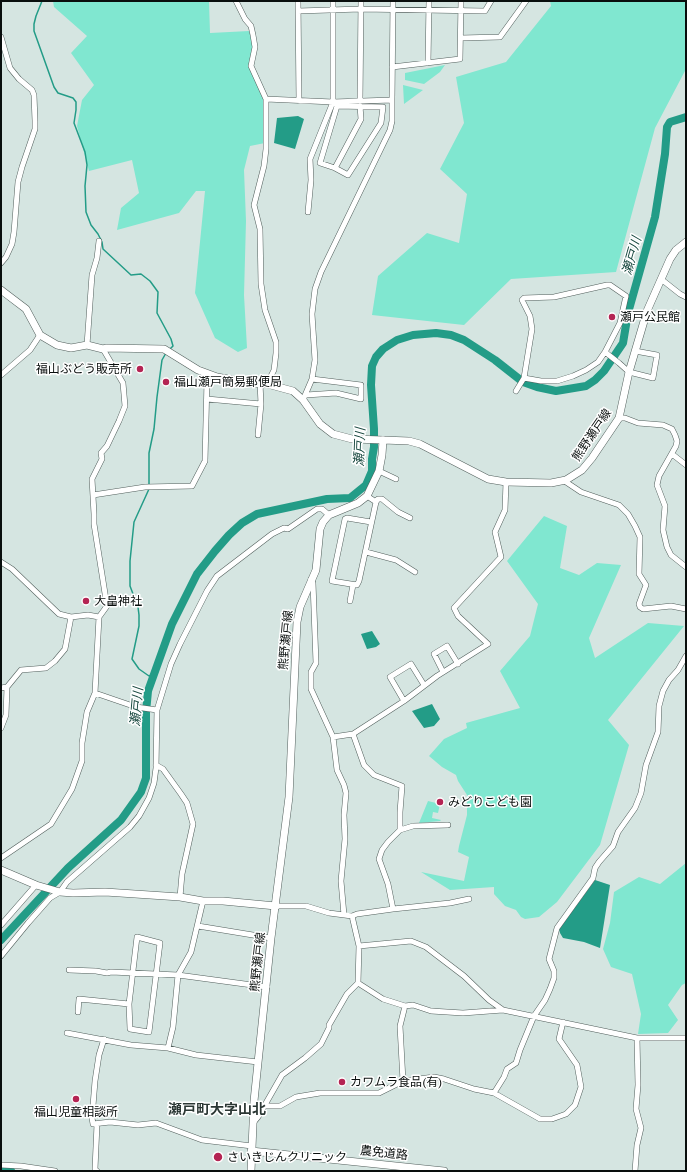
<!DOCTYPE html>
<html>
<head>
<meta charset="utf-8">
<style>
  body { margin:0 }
  #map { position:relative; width:687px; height:1172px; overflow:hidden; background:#d5e5e1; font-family:"Crimson Pro",serif }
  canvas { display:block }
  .frame { position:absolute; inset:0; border:2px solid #090e0d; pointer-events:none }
</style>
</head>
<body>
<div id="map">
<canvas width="687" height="1172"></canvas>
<div class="frame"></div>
</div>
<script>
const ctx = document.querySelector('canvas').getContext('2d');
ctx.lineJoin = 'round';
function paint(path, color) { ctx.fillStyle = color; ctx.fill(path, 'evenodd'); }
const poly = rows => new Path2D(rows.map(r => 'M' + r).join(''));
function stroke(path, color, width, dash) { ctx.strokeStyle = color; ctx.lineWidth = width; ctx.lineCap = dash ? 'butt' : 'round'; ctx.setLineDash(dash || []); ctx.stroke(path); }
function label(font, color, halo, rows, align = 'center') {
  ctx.font = font + ' "Crimson Pro","Noto Sans JP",serif'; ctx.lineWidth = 3; ctx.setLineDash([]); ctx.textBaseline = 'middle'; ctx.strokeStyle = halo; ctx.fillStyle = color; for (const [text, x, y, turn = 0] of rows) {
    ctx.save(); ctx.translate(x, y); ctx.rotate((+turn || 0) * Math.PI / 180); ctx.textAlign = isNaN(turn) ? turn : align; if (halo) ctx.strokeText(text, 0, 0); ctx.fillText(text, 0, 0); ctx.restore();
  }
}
paint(poly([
  [53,1,209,1,210,33,249,31,255,46,251,70,267,107,265,143,250,146,244,170,246,221,244,295,247,348,238,352,215,338,195,293,205,191,196,191,179,213,117,230,121,208,139,193,132,160,89,171,77,126,82,100,94,85,71,53,87,36,54,7],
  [550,1,686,1,686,69,655,128,616,272,511,279,464,325,372,315,378,276,427,233,459,243,467,194,440,169,464,123,456,77,506,62,551,6],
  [445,65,440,72,424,84,405,80,405,73],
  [403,85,423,90,404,104],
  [544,516,567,526,560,568,579,575,597,563,621,565,589,638,595,658,648,623,684,626,608,720,629,745,600,845,557,902,539,917,525,919,521,917,516,910,505,906,494,894,494,887,450,890,421,872,464,881,469,857,458,852,459,846,467,815,467,795,458,781,456,775,442,767,429,756,444,739,467,728,466,723,520,708,500,671,530,636,538,604,507,561],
  [428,801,440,804,438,813,433,812,432,818,441,820,440,821,419,823],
  [686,863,686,983,682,985,668,1005,678,1020,668,1033,638,1034,641,1014,632,974,611,967,603,949,610,923,614,892,639,877,660,884]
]), '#80e7d0');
paint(poly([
  [298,116,304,119,295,149,274,143,277,118],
  [372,631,380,644,376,647,367,649,361,634],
  [432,704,440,719,434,726,424,728,412,711],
  [595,880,610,885,600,948,584,942,563,938,560,933,559,929]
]), '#239c87');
stroke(poly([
  [42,1,36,16,34,24,34,31,54,87,58,93,73,98,76,102,76,110,74,123,85,152,87,165,85,186,86,212,91,225,98,234,102,242,103,249,131,275,141,274,150,281,158,292,157,313,171,339,173,346,170,349],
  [149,485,149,453,154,429,157,397,162,360,166,353],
  [149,489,134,522,130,561,130,586,138,607,139,615,139,626,132,659,139,669,149,676,154,674]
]), '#239c87', 1.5);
stroke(poly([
  [1,940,68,868,121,820,141,792,146,778,146,712,148,691,172,624,197,574,215,551,229,535,242,523,257,514,327,499,350,498,366,485,372,471,372,459,374,447,374,429,371,385,372,366,376,357,383,349,397,340,413,335,436,333,451,335,464,340,495,360,523,382,537,387,556,391,586,386,595,380,604,371,623,343,628,313,655,217,665,154,667,127,670,122,686,117],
  [1,1170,11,1171]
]), '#239c87', 8);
const minor = poly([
  [236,1,245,19,251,26,253,35,255,47,251,66,266,99],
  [298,1,299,101],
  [298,11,361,9,485,11,491,1],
  [1,37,10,68,19,79,32,90,34,95,35,121,35,129,22,167,18,182,14,232,12,244,6,257,1,263],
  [461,38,500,37,526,1],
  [428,63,429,1],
  [392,67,460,59,461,1],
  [360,100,361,1],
  [335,102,337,106,320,163,335,168,348,175,381,123,383,107,337,106],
  [335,168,361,119,360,106],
  [308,212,311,180,310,159,333,102,333,1],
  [661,279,680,294,686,297],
  [87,345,92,275,97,258,99,241],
  [605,352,619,363,629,372,653,378,657,355,635,351],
  [1,375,30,350,40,335],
  [267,384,274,370,276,353,276,342,265,310,261,284,260,229,254,205,264,166,266,149,266,99,333,102,392,100],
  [516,391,524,378,532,329,530,316,522,300,524,298,554,297,607,285,610,285,626,296,620,323,605,352,598,362,586,370,573,376,557,381,541,381,524,378],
  [306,395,336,393,361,399,361,385,312,379],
  [207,399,261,404],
  [303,400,312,379,315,360,312,314,315,289,321,272,390,130,392,121,392,100,393,1],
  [619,418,625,418,638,423,663,425,672,429,675,435,677,441,676,446,659,476,657,485,665,506,663,530,667,547,671,555,686,567],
  [258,435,261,404,260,383],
  [672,454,686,465],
  [379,471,396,479],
  [566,480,566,482,581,492,619,505,628,514,635,526,640,537,639,574,646,585,639,604,640,607,643,609,671,606,686,609],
  [93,495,145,487,192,486,205,461,207,380,210,375],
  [367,496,376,502,359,581,357,585,332,581,345,519,347,518,371,522],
  [376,502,378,499,382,499,398,512,410,518],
  [366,552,396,560,415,572],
  [1,562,12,569,59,614,71,617,88,615,99,617],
  [311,579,313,583,316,663,311,672,311,689,333,737,337,770,344,785,346,793,344,815,345,839,341,881,344,915],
  [350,601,353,585],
  [443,672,434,654,447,646,458,664],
  [1,688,7,687,21,670,46,668,55,661,65,649,71,617],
  [95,693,136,707,157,710],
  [404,701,390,677,411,664,424,685],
  [1,728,6,715,7,687],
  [353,734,364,765,374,775,402,786,400,812,400,830,413,826,448,825],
  [333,737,353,734,404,701,437,676,488,644,458,616,454,608,501,557,495,532,505,510,506,482],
  [156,765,163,769,181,794,187,803,193,824,182,874,180,897],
  [1,858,51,824,72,789,82,761,82,743,87,712,95,693,99,617,107,606,94,524,94,514,92,479,102,459,101,453,107,446,119,421,125,406,123,383,103,349],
  [393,909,450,903,469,899],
  [352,916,357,914,393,909,388,884,379,859,382,850,388,842,400,830],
  [1,925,36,885],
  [198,926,271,938],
  [137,937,160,943,149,1032,130,1029,129,1004,137,937],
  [359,946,411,941,426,947,464,976,489,1000,503,1010,637,1038,686,1038],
  [1,956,28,923,50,898,60,892,67,882,130,827,139,816,149,798,154,783,156,768,157,710,171,664,180,644,207,591,217,576,272,534,284,528,288,529,317,509,322,509,329,515],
  [69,970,96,971,107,973,111,972,178,975,267,987],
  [358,983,383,999,405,1006,413,1005,431,1011,463,1013,503,1010],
  [78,1012,79,999,129,1004],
  [67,1033,131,1045,168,1048,196,1055,258,1062],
  [104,1039,99,1055,95,1081,92,1118,93,1124,110,1122,138,1125,156,1123,202,1140,252,1146],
  [168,1048,173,1027,178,975,191,952,203,901],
  [403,1081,400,1026,405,1006],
  [494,1093,504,1077,507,1069,516,1063,520,1050,534,1016,545,1000,550,989,554,978,554,971,549,959,557,928,593,878,595,868,599,862,613,846,618,832,635,808,641,793,646,765,658,732,659,706,663,691,669,680,678,670,686,656],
  [264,1106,280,1106,296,1097,320,1093,379,1093,403,1081,434,1077,444,1079,474,1089,494,1093,540,1119,552,1119,566,1114,575,1105,581,1087,577,1065,559,1039,563,1022],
  [253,1123,258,1117,282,1075,305,1058,321,1044,329,1028,329,1025,347,994,358,983,359,946,352,916,329,913,306,906,276,906],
  [1,1165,21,1166,55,1171],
  [97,1171,95,1169,97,1124],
  [635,1171,637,1145,641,1128,636,1109,638,1085,637,1038]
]);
const tertiary = poly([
  [1,290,26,309,40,335,57,345,71,348,87,345,103,349,106,348,164,349,198,370,217,377,250,383,267,384,293,391,303,400,320,424,333,434,352,439,383,440],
  [1,870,36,885,60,892,73,893,105,892,180,897,203,901,223,901,276,906],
  [251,1151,444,1171]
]);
const secondary = poly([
  [251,1171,254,1101,271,938,289,797,297,622,300,607,316,570,320,529,323,522,329,515,358,503,367,496,379,471,382,455,383,440,409,441,420,444,488,479,506,482,551,483,566,480,582,470,592,458,619,418,629,372,647,311,670,259,676,250,686,242]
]);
stroke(minor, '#525f5c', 6);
stroke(tertiary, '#525f5c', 8);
stroke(secondary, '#525f5c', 8);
stroke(minor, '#fff', 5);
stroke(tertiary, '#fff', 7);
stroke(secondary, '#fff', 7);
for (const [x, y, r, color] of [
  [612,317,4,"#b42453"],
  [140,369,4,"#b42453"],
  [166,382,4,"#b42453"],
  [86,601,4,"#b42453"],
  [440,802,4,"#b42453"],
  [342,1082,4,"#b42453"],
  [76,1099,4,"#b42453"],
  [218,1157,5,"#b42453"]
]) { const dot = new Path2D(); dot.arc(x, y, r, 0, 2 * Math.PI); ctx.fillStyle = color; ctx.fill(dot); stroke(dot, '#fff', 1.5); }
label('12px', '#090e0d', '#fff', [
  ["瀬戸公民館",620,317],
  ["福山ぶどう販売所",132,369,"right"],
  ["福山瀬戸簡易郵便局",174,382],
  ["大畠神社",94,601],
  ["みどりこども園",448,802],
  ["カワムラ食品(有)",350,1082],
  ["福山児童相談所",76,1112,"center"],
  ["さいきじんクリニック",227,1157]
], 'left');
label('12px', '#090e0d', '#fff', [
  ["熊野瀬戸線",592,435,-56],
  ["熊野瀬戸線",286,640,-85],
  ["熊野瀬戸線",258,962,-84],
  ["農免道路",384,1153,6]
]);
label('italic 13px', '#18483f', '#fff', [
  ["瀬戸川",632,256,-74],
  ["瀬戸川",360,447,-88],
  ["瀬戸川",137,707,-85]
]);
label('bold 14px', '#2b3734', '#fff', [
  ["瀬戸町大字山北",217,1110]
]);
</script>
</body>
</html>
